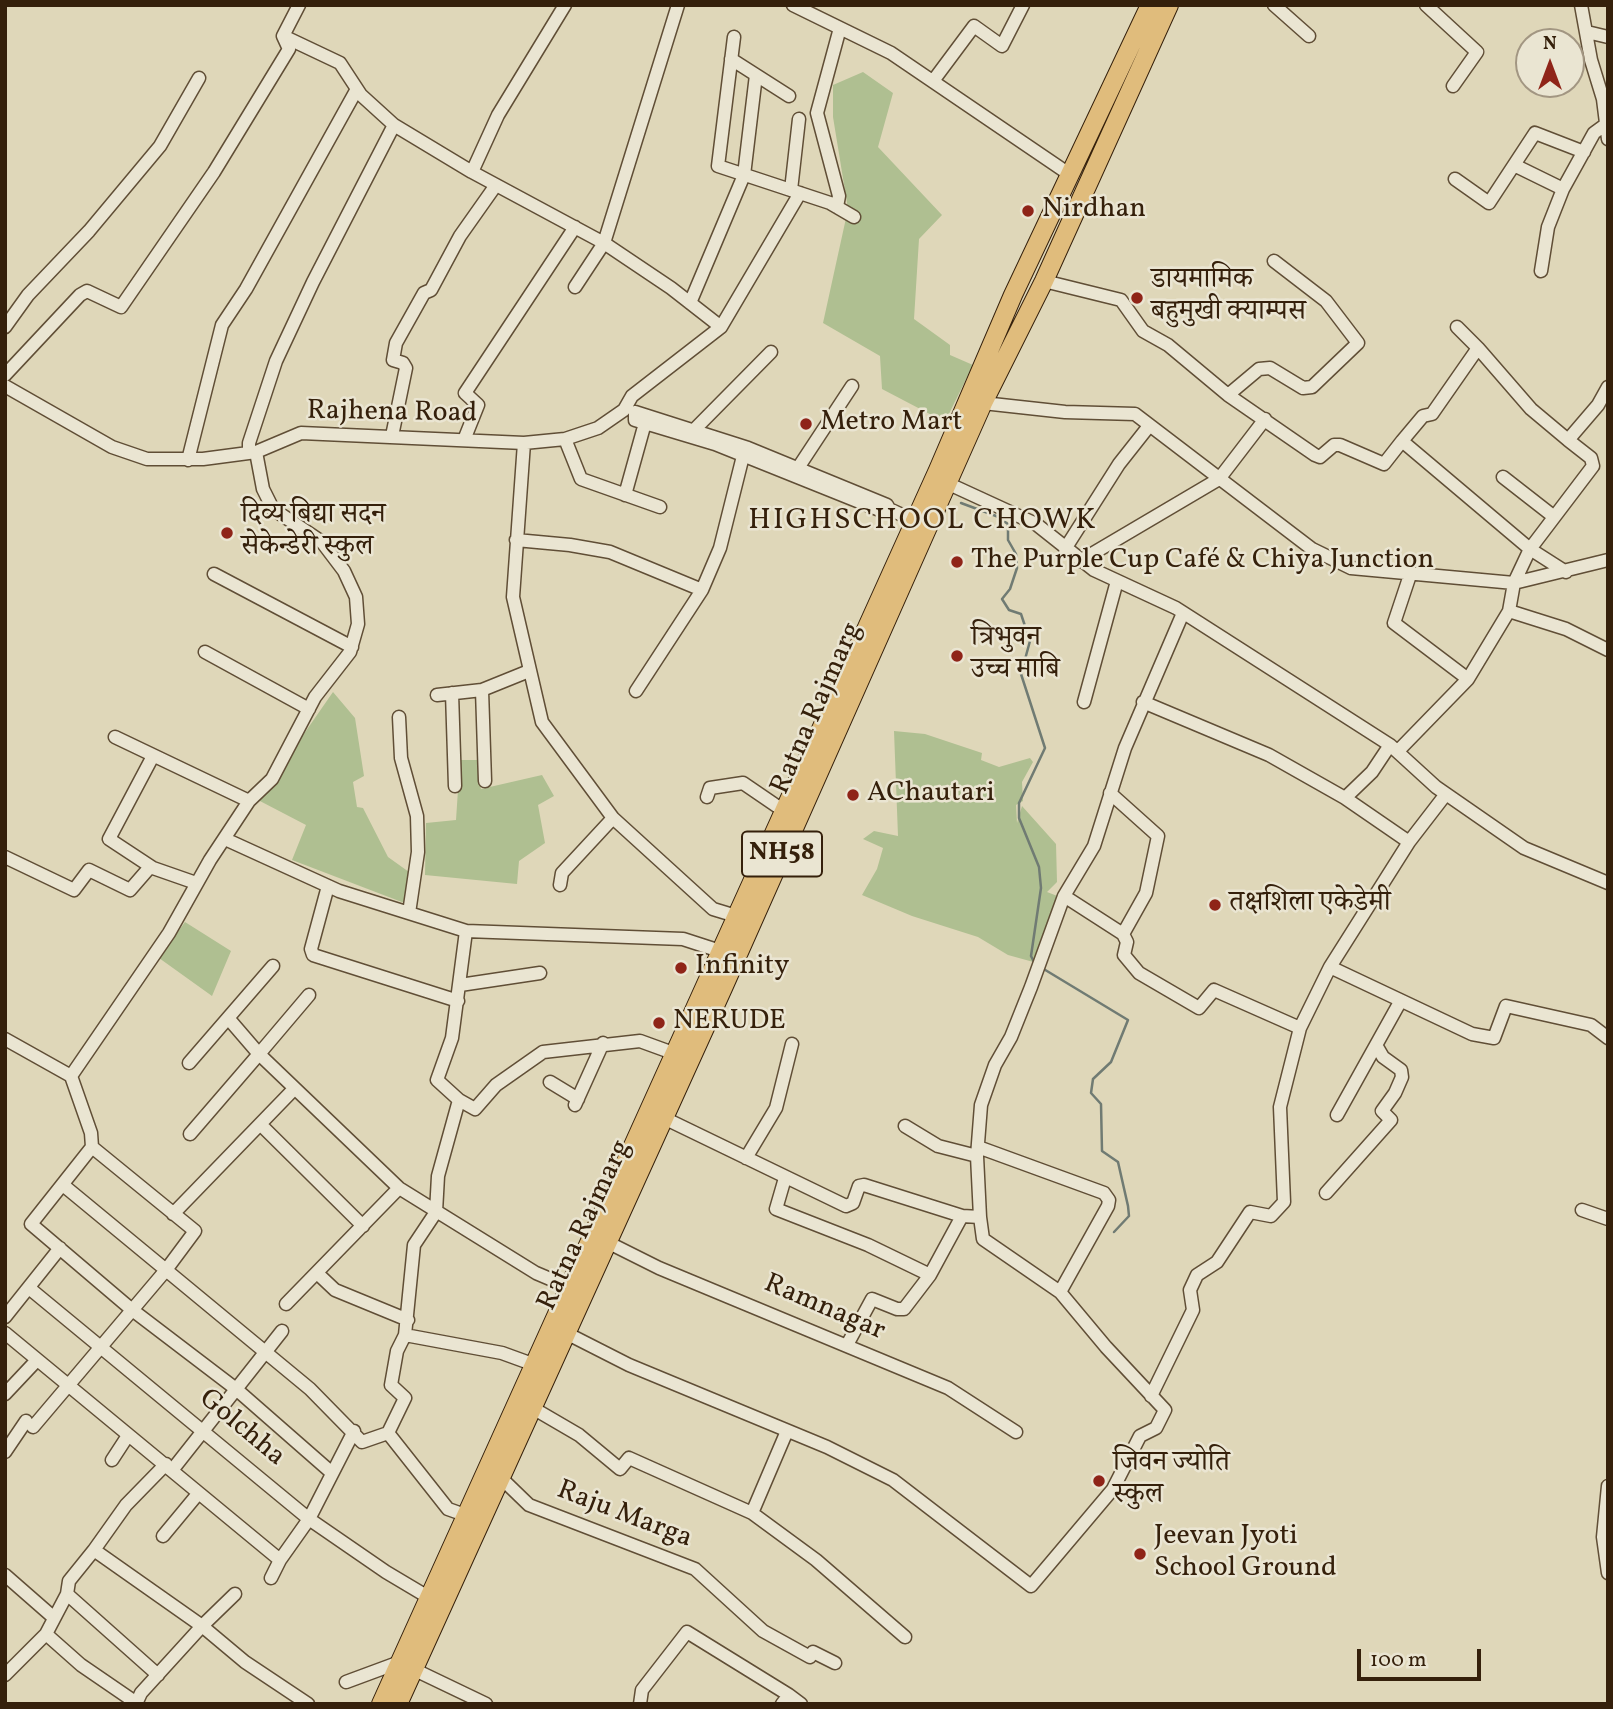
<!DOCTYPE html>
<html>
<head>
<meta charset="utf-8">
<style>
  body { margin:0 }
  #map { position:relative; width:1613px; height:1709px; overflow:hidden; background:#dfd7b9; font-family:Vollkorn,serif }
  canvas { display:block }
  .frame { position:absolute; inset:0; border:7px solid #35200b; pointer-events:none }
  .north { position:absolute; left:1515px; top:28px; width:70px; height:70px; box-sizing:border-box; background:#eae5d2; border:2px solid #a29682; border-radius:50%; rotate:0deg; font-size:19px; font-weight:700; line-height:28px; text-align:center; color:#35200b }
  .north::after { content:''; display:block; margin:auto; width:24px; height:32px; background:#8f2418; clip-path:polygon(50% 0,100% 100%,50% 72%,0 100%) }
  .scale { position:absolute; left:1357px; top:1649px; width:124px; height:32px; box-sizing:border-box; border:4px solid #35200b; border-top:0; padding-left:9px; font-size:21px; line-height:24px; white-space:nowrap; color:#35200b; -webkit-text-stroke:5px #eae5d2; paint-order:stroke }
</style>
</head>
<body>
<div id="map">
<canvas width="1613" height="1709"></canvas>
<div class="frame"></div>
<div class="north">N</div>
<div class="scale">100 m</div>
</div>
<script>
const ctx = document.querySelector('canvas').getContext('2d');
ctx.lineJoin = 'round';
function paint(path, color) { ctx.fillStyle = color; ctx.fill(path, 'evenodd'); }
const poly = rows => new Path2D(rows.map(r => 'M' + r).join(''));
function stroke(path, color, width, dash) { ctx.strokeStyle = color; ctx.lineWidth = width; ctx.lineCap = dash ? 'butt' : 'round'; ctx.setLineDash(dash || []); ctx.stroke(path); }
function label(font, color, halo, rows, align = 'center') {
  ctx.font = font + ' Vollkorn,"Noto Serif Devanagari",serif'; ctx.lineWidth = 5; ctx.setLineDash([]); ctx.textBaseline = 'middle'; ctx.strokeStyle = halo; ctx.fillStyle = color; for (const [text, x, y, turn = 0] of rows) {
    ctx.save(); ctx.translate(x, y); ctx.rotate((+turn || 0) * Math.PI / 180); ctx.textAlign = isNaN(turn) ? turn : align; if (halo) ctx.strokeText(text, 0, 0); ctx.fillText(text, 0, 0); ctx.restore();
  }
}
paint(poly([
  [863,72,893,93,878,147,942,215,919,239,914,319,950,345,950,355,973,365,945,422,882,389,880,356,823,323,848,209,833,117,833,85],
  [333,692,355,718,364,776,353,782,357,807,363,808,388,857,409,872,407,904,292,860,306,825,258,800],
  [894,731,925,734,982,753,981,760,999,767,1030,758,1033,762,1022,782,1023,801,1016,805,1017,823,1022,806,1056,844,1057,882,1047,892,1060,897,1037,963,1008,955,978,937,912,916,862,895,877,869,883,848,863,839,874,831,898,836],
  [460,760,477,760,481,789,542,775,554,796,538,805,545,843,519,861,517,884,425,875,426,823,456,820],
  [185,922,231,951,212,996,159,958]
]), '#afbf91');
stroke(poly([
  [961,503,996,516,1008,524,1008,540,1016,554,1017,568,1010,589,1002,599,1009,610,1021,614,1030,641,1021,674,1045,748,1019,803,1019,818,1039,867,1041,888,1031,956,1034,962],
  [1042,968,1128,1020,1111,1062,1093,1079,1091,1093,1101,1104,1102,1151,1118,1162,1128,1206,1129,1216,1114,1232]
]), '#707b73', 2.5);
const minor = poly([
  [299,5,283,36,340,63,361,95,394,125,472,172,604,243,671,288,721,327],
  [793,5,891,53,1069,174],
  [1274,5,1309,36],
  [1426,5,1477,52,1453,86],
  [1581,5,1591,60,1603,99,1608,139],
  [1587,32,1608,37],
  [734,37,718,166,830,203,854,217],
  [731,59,789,96],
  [933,81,974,26,1002,46,1023,5],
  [1514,165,1563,189],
  [472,172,498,115,565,5],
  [1455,179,1489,203,1535,133,1584,152],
  [791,190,799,119],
  [837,207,839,196,817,113,840,28],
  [1541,271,1548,227,1563,189,1594,133,1605,125],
  [1044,281,1121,300,1143,331,1168,345,1228,395,1315,455,1320,457,1334,445,1340,445,1384,464,1402,441,1530,549,1566,572],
  [575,287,604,243,678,5],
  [690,303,744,175,756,75],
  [5,327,28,295,89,231,160,146,199,78],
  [1478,348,1531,409,1568,440],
  [5,375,80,295,87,291,121,307,214,172,289,49,283,36],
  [5,386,112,447,147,459,203,459,256,452,301,433,524,443,565,439,598,428,624,410,632,396,721,327,800,193],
  [1228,395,1259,369,1270,368,1303,388,1312,387,1358,343,1326,301,1274,261],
  [983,403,1065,412,1135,414,1312,549,1351,568,1514,583,1608,560],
  [635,412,748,448,887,505,889,509,882,511,715,444,635,420,635,412],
  [694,430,771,352],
  [392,436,406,368,403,363,393,360,396,343,424,293,431,290,460,236,496,185],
  [565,439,581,479,660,507],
  [464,440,478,405,465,393,575,227],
  [1402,441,1423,416,1432,414,1478,348,1457,327],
  [524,443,513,597,542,722,613,818,713,909,736,916],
  [249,452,249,443,276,361,313,282,394,125],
  [188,460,222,325,246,289,357,89],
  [798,468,852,386],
  [1503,477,1553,516],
  [949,484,1036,524,1094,570,1176,608,1390,745,1436,787,1524,848,1608,883],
  [625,495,645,423],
  [889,509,913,520],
  [516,540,570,545,610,552,702,590,720,548,743,456],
  [1065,549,1119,464,1149,426],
  [1080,561,1219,479,1265,419],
  [214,574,352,647],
  [1410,575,1394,623,1468,679],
  [1509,611,1566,629,1608,650],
  [205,652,309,709],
  [482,690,485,781],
  [636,691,702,590],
  [452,693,455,786],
  [437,695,482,690,529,671],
  [1084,702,1117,581],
  [1143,702,1269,755,1345,798],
  [399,717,401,758,417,816,418,852,409,913],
  [115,737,249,801],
  [1390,745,1372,772,1345,798,1409,842],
  [1398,751,1468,679,1509,611,1514,583,1530,549,1593,466,1591,458,1568,440,1598,405,1608,387],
  [153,756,109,839,153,868,196,883],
  [1110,793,1158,836,1146,893,1123,934],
  [1446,794,1409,842,1330,967,1472,1034,1494,1038,1506,1006,1591,1025,1608,1038],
  [707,797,710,788,743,783,784,811],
  [225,839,339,891,466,931,683,939,720,951],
  [5,857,74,890,89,870,130,890,150,867],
  [560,885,562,873,613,818],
  [328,886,311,949,313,955,458,1001],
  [1064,896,1123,934,1127,942,1124,955,1139,973,1199,1008,1214,990,1300,1028],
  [466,931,452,1038,437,1080,459,1100,438,1176,436,1212,414,1245,405,1335,502,1353,535,1365],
  [460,985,540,973],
  [309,995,259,1054,399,1188,536,1273,569,1287],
  [5,1039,71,1076,169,933,210,860,249,801,272,779,315,697,350,652,358,624,356,597,344,571,322,542,273,509,263,489,256,452],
  [189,1063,273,966],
  [71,1076,91,1133,92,1147],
  [550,1082,578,1099],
  [459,1100,475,1109,496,1085,543,1052,640,1041,673,1053],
  [575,1105,603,1043],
  [1337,1115,1400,1002],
  [664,1118,846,1206,853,1203,859,1186,864,1185,962,1216,980,1217,977,1156,981,1105,995,1065,1011,1037,1031,987,1064,896,1094,846,1125,748,1183,613],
  [261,1125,363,1226],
  [905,1126,938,1146,977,1156],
  [190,1134,259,1054,228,1018],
  [978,1147,1104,1193,1109,1200,1108,1206,1060,1292],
  [746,1158,776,1108,792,1044],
  [785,1178,776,1209,868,1245,930,1275],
  [1326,1193,1391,1120,1382,1111,1395,1093,1402,1077,1401,1070,1383,1057,1376,1045],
  [1582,1210,1608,1219],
  [173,1214,294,1089],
  [607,1242,659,1268,948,1388,1016,1432],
  [317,1273,335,1290,408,1320],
  [29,1288,309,1519,386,1572,428,1597],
  [286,1304,399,1188],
  [5,1317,60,1248],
  [5,1333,280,1560],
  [566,1333,629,1365,827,1447,893,1480,1031,1586,1113,1489,1140,1436,1156,1428,1165,1410,1106,1347,1060,1292,983,1239,980,1217],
  [847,1345,872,1299,897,1309,904,1309,930,1275,962,1216],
  [5,1394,37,1360],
  [1151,1396,1193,1310,1190,1290,1197,1275,1217,1262,1250,1212,1271,1216,1284,1202,1280,1107,1300,1028,1330,967],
  [531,1407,579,1435,620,1469,629,1458,752,1513,787,1431],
  [33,1427,166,1270,63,1185],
  [388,1433,448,1509,465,1515],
  [5,1452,26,1421],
  [112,1460,127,1437],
  [173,1469,282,1331],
  [332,1473,236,1389,131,1309,31,1224,92,1147,195,1231,166,1270,310,1389,362,1442,388,1433,405,1398,391,1385,397,1351,405,1335],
  [499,1476,529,1505,695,1569,763,1631,810,1657,813,1652,835,1663],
  [1608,1486,1603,1537,1608,1573],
  [752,1513,816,1560,905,1637],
  [163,1536,197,1495],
  [94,1550,126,1505,166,1464],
  [5,1575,53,1617],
  [271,1578,280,1560,309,1519,354,1431],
  [67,1594,46,1634,81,1665,135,1702],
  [413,1669,486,1704],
  [5,1675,46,1634],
  [158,1675,67,1594,69,1581,94,1550,202,1626,235,1594],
  [346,1682,400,1662],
  [136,1704,141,1693,202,1626,245,1662,308,1704],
  [640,1704,642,1690,687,1632,789,1695],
  [782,1704,789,1695,801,1704]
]);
const highway = poly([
  [381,1704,938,470,1013,295,1150,5],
  [398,1704,723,988,983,403,1044,281,1169,5]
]);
stroke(minor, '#604e36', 15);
stroke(highway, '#35200b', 20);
stroke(minor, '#eae5d2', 12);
stroke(highway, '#e0bc7c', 18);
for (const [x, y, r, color] of [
  [1028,211,7,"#8f2418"],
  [1137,298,7,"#8f2418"],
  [806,424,7,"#8f2418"],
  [227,533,7,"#8f2418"],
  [957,562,7,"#8f2418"],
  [957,656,7,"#8f2418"],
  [853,795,7,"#8f2418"],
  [1215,905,7,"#8f2418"],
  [681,968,7,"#8f2418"],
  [659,1023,7,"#8f2418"],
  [1099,1481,7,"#8f2418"],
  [1140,1554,7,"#8f2418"]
]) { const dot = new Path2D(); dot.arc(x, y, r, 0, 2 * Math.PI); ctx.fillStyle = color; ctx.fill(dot); stroke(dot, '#eae5d2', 2.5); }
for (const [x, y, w] of [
  [782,854,80]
]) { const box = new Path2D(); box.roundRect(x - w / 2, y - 22.5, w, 45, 5); ctx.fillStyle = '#eae5d2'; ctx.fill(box); stroke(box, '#35200b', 2); }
label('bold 26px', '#35200b', null, [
  ["NH58",782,854]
]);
label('28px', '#35200b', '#eae5d2', [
  ["Nirdhan",1042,211],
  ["डायमामिक",1151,282],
  ["बहुमुखी क्याम्पस",1151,314],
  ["Metro Mart",820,424],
  ["दिव्य बिद्या सदन",241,517],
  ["सेकेन्डेरी स्कुल",241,549],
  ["The Purple Cup Café & Chiya Junction",971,562],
  ["त्रिभुवन",971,640],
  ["उच्च माबि",971,672],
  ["AChautari",867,795],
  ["तक्षशिला एकेडेमी",1229,905],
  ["Infinity",695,968],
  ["NERUDE",673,1023],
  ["जिवन ज्योति",1113,1465],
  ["स्कुल",1113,1497],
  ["Jeevan Jyoti",1154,1538],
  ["School Ground",1154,1570]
], 'left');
label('28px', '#35200b', '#eae5d2', [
  ["Rajhena Road",392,414,1],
  ["Ratna Rajmarg",818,709,-66],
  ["Ratna Rajmarg",586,1226,-65],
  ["Ramnagar",824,1309,23],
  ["Golchha",241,1429,40],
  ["Raju Marga",624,1516,21]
]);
ctx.letterSpacing = '2px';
label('30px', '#35200b', '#eae5d2', [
  ["HIGHSCHOOL CHOWK",923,522]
]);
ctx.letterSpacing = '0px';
</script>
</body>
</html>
